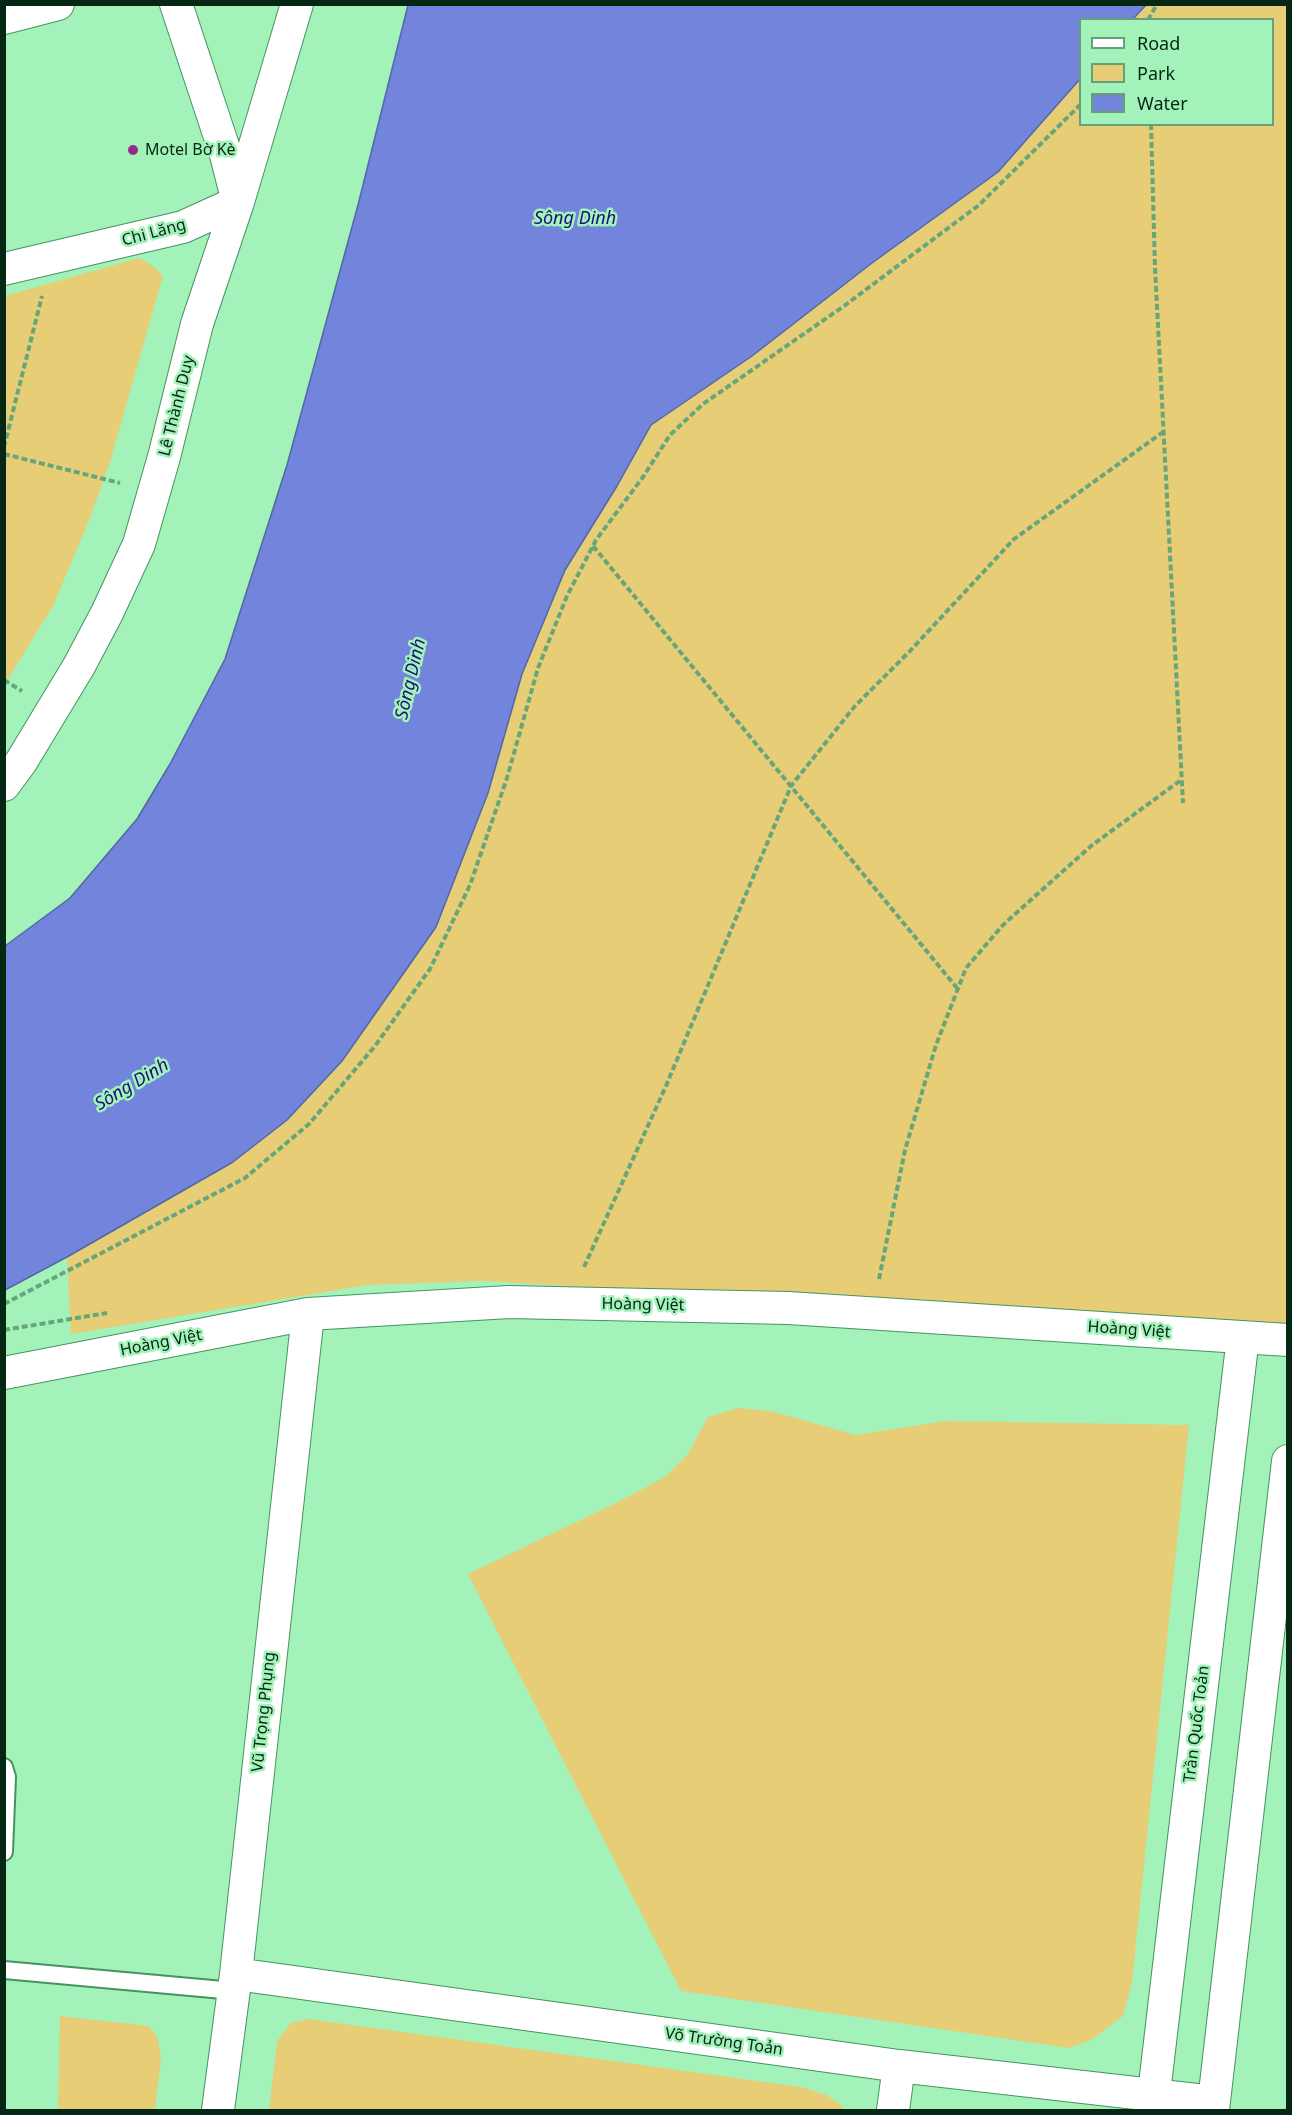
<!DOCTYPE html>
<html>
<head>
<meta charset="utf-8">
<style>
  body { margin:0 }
  #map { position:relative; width:1292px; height:2115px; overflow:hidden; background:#a3f2ba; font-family:"Noto Sans",sans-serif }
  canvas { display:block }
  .frame { position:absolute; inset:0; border:6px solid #052713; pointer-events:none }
  .legend { position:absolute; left:1079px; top:18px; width:195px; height:108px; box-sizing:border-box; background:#a3f2ba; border:2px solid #64a177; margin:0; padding:8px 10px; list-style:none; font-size:18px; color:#052713 }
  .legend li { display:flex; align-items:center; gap:12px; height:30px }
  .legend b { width:30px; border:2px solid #64a177 }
</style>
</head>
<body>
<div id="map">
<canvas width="1292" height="2115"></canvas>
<div class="frame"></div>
<ul class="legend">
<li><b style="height:8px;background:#fff"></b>Road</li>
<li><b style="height:16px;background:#e7cd76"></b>Park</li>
<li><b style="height:16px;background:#7284dc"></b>Water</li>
</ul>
</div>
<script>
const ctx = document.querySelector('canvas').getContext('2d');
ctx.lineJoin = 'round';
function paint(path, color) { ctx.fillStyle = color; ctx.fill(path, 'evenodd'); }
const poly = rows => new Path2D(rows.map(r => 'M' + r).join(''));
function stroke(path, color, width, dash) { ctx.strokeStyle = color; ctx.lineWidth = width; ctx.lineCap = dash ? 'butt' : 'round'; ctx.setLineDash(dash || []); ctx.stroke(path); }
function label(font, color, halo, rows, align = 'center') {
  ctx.font = font + ' "Noto Sans",sans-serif'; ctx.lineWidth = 5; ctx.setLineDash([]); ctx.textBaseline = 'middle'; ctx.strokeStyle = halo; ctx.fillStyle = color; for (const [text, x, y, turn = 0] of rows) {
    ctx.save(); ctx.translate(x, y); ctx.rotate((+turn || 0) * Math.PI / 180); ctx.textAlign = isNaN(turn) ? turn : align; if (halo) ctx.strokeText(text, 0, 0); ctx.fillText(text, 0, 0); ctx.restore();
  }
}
paint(poly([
  [1146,5,1287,5,1287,1326,482,1281,368,1285,71,1334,67,1257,165,1201,287,1120,342,1061,435,927,488,793,522,674,565,570,617,486,651,424,752,356,872,263,998,172,1080,79,1080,124,1272,124,1272,20,1133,19],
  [139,258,153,266,163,276,110,462,90,518,53,606,5,684,5,296],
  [738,1408,770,1411,856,1435,946,1421,1189,1425,1132,1982,1123,2016,1093,2039,1069,2048,681,1991,468,1574,614,1504,665,1477,688,1454,708,1417],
  [60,2016,149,2026,158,2039,161,2060,155,2110,58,2110],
  [308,2019,801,2087,827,2095,842,2106,844,2110,269,2110,277,2041,291,2023]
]), '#e7cd76');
const water = poly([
  [408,5,1146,5,1133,19,1080,20,1080,79,998,172,872,263,752,356,651,425,617,486,565,570,522,674,488,793,436,927,342,1061,287,1120,233,1162,67,1257,5,1290,5,946,70,898,137,819,170,764,225,659,287,465,358,205,408,5]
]);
paint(water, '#7284dc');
stroke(water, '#5168a0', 1.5);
const lane = poly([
  [4,1767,7,1777,4,1852],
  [4,1970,234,1991]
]);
const street = poly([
  [4,18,58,4],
  [4,269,183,227,238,202,226,155,176,4],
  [4,785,21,762,79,666,107,613,139,544,164,457,197,324,238,202,297,4],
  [4,1373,308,1314,509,1302,788,1308,1288,1340],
  [236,1974,899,2066,1214,2102],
  [218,2110,236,1974,308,1314],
  [893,2110,899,2066],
  [1152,2110,1243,1337],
  [1213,2110,1288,1461]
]);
stroke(lane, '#469361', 20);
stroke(street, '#469361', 34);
stroke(poly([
  [1148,20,1157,4],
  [1151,124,1155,268,1183,803],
  [4,447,42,296],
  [4,454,120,483],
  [593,546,957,988],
  [4,680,22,691],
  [584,1267,666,1086,791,786,855,706,909,652,1014,539,1163,432],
  [879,1279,905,1150,936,1045,966,968,1003,925,1091,846,1181,780],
  [4,1304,245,1178,309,1124,375,1046,430,969,470,885,507,778,538,668,567,596,596,540,643,477,670,435,703,404,844,306,979,205,1080,105],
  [4,1330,107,1313]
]), '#67a57b', 4, [6, 3]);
stroke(lane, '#fff', 16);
stroke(street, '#fff', 32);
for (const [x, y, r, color] of [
  [133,150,6,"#972a8a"]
]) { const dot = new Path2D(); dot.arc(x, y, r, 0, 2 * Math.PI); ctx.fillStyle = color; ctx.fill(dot); stroke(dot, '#a3f2ba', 2); }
label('16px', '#052713', '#a3f2ba', [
  ["Motel Bờ Kè",145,150]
], 'left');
label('16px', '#052713', '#a3f2ba', [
  ["Chi Lăng",154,233,-15],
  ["Lê Thành Duy",177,406,-76],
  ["Hoàng Việt",643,1305,1],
  ["Hoàng Việt",1129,1330,4],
  ["Hoàng Việt",161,1343,-11],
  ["Vũ Trọng Phụng",264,1712,-84],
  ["Trần Quốc Toản",1197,1724,-83],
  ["Võ Trường Toản",724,2042,8]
]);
label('italic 18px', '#1a117a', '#a3f2ba', [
  ["Sông Dinh",575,219],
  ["Sông Dinh",411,679,-77],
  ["Sông Dinh",132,1085,-31]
]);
</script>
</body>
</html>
